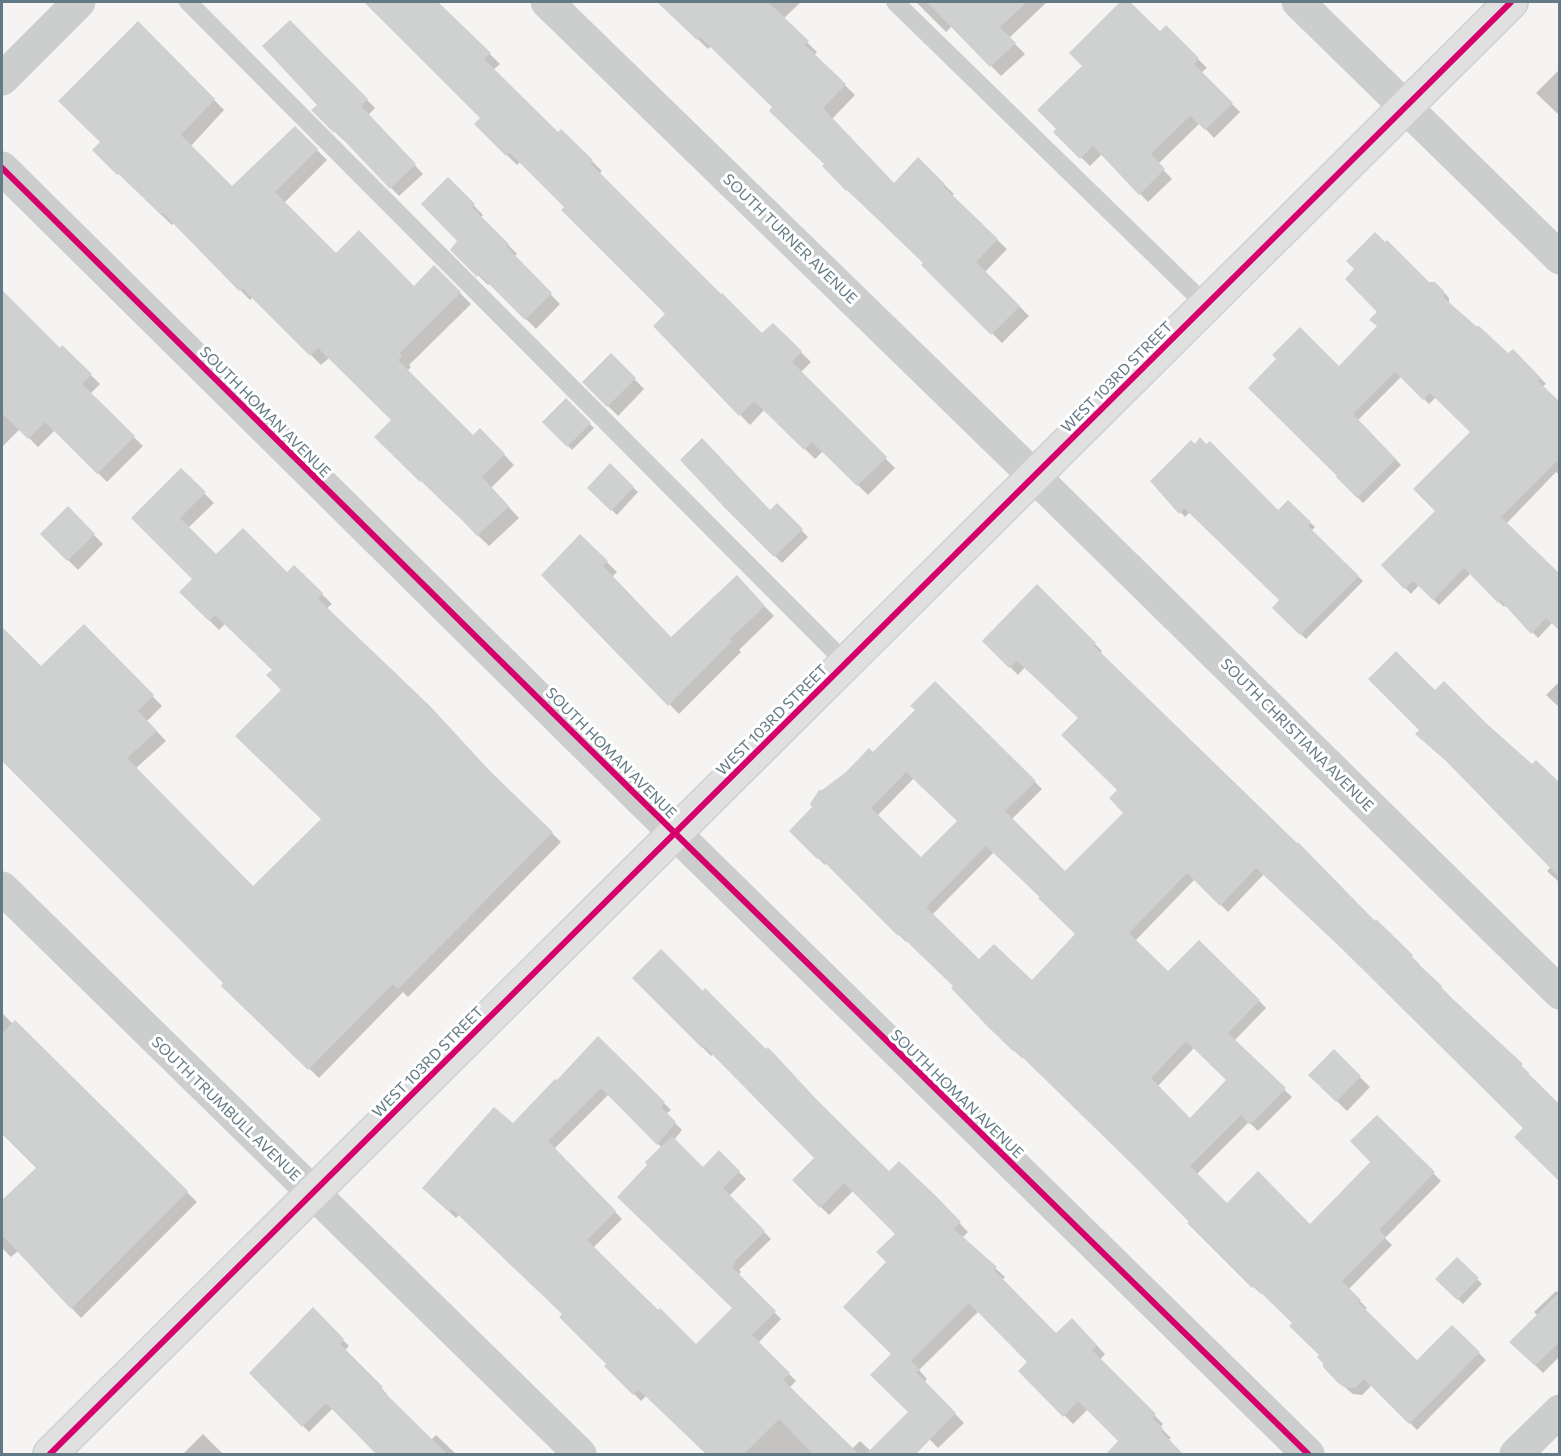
<!DOCTYPE html>
<html>
<head>
<meta charset="utf-8">
<style>
  body { margin:0 }
  #map { position:relative; width:1561px; height:1456px; overflow:hidden; background:#f5f4f2; font-family:Commissioner,sans-serif }
  canvas { display:block }
  .frame { position:absolute; inset:0; border:3px solid #627a85; pointer-events:none }
</style>
</head>
<body>
<div id="map">
<canvas width="1561" height="1456"></canvas>
<div class="frame"></div>
</div>
<script>
const ctx = document.querySelector('canvas').getContext('2d');
ctx.lineJoin = 'round';
function paint(path, color) { ctx.fillStyle = color; ctx.fill(path, 'evenodd'); }
const poly = rows => new Path2D(rows.map(r => 'M' + r).join(''));
function stroke(path, color, width, dash) { ctx.strokeStyle = color; ctx.lineWidth = width; ctx.lineCap = dash ? 'butt' : 'round'; ctx.setLineDash(dash || []); ctx.stroke(path); }
function label(font, color, halo, rows, align = 'center') {
  ctx.font = font + ' Commissioner,sans-serif'; ctx.lineWidth = 6; ctx.setLineDash([]); ctx.textBaseline = 'middle'; ctx.strokeStyle = halo; ctx.fillStyle = color; for (const [text, x, y, turn = 0] of rows) {
    ctx.save(); ctx.translate(x, y); ctx.rotate((+turn || 0) * Math.PI / 180); ctx.textAlign = isNaN(turn) ? turn : align; if (halo) ctx.strokeText(text, 0, 0); ctx.fillText(text, 0, 0); ctx.restore();
  }
}
paint(poly([
  [364,2,437,2,500,64,493,70,558,134,561,131,602,171,599,174,762,335,773,325,811,362,800,373,895,468,868,495,823,451,815,459,765,409,750,425,655,327,667,314,521,161,517,165,476,124,482,118],
  [670,2,801,2,783,19,817,52,814,55,855,95,832,119,894,185,918,160,954,194,951,196,1007,249,985,272,1029,316,1002,343,923,265,925,263,847,190,824,166,826,164,774,107,711,46,708,49,665,7],
  [916,2,1047,2,1009,38,1025,54,1001,76,952,26,946,32],
  [1122,2,1128,2,1160,33,1166,27,1207,68,1201,73,1240,112,1214,138,1200,123,1158,164,1172,179,1148,202,1102,154,1090,166,1055,132,1084,66,1071,53],
  [290,22,375,108,368,115,423,174,399,196,344,139,343,140,313,110,319,105],
  [138,23,224,110,190,147,232,188,295,128,327,160,284,203,336,256,414,288,434,267,471,304,409,365,411,367,407,371,473,437,480,430,514,465,491,488,519,518,489,546,376,437,393,420,330,357,321,365,253,297,250,300,174,223,172,225,104,160,102,142],
  [1560,69,1560,116,1536,93],
  [448,179,483,215,481,217,517,254,514,257,560,304,536,329,490,283,488,285,452,249,459,241],
  [1429,283,1435,283,1449,298,1449,304,1509,356,1513,351,1546,384,1542,387,1560,404,1560,475,1556,472,1506,524,1553,622,1538,638,1506,605,1504,607,1471,573,1439,605,1419,585,1411,594,1383,565,1437,511,1472,432,1436,397,1429,404,1402,376,1358,420,1401,465,1363,503,1338,477,1339,368],
  [2,292,60,350,62,347,100,384,90,394,143,446,107,482,55,430,38,447,20,429,2,447],
  [611,355,644,389,618,416,584,382],
  [566,400,594,428,572,450,544,422],
  [610,466,638,492,617,515,589,488],
  [181,470,214,503,188,528,216,556,287,574,294,567,332,604,326,609,561,842,408,997,403,992,319,1078,223,986,225,983,2,752,2,628,41,668,84,626,162,706,147,721,166,741,135,769,253,888,323,819,283,690,274,670,226,623,219,630,181,592,194,579,133,518],
  [1153,482,1278,512,1288,502,1315,527,1311,531,1363,581,1306,639,1274,608,1281,600,1190,512,1185,517],
  [777,505,808,537,782,563,726,507,770,512],
  [68,509,103,544,78,570,42,534],
  [580,536,617,572,612,577,671,639,737,578,774,616,739,650,741,652,679,714,543,575],
  [1037,586,1102,651,1100,654,1375,923,1377,921,1419,964,1417,965,1449,995,1447,996,1529,1073,1527,1074,1525,1128,1349,954,1264,874,1228,912,1195,879,1135,941,1168,973,1245,986,1266,1008,1234,1041,1292,1097,1258,1131,1249,1122,1196,1175,1227,1205,1310,1226,1372,1162,1377,1117,1441,1181,1385,1238,1392,1245,1348,1290,1367,1308,1364,1311,1417,1363,1452,1327,1486,1360,1417,1430,1372,1385,1362,1395,1353,1394,1348,1390,1324,1366,1321,1355,1294,1323,1262,1292,1261,1294,1196,1231,1191,1222,1024,1057,1022,1058,996,1033,955,986,907,941,906,942,827,863,825,865,791,831,917,710,935,684,1042,789,1011,820,1065,873,1125,813,1119,790,1079,718,1025,667,1018,675,984,641],
  [914,778,959,821,921,859,877,816],
  [994,852,1077,934,1032,982,979,961,932,915],
  [1194,1048,1228,1081,1190,1120,1157,1087],
  [1560,681,1560,708,1546,695],
  [1435,692,1486,725,1532,766,1560,785,1560,883,1547,871,1551,867,1421,730],
  [634,978,826,1111,889,1173,935,1198,968,1232,962,1238,1005,1277,1002,1280,1056,1335,1072,1320,1105,1354,1100,1360,1163,1424,1160,1427,1171,1438,1168,1440,1120,1441,1088,1409,1073,1424,1020,1371,1030,1362,979,1311,919,1370,927,1379,924,1382,964,1423,938,1448,907,1416,911,1413,893,1354,897,1234,854,1190,829,1215,794,1180,816,1158,714,1053,711,1056],
  [2,1013,13,1024,15,1022,197,1202,81,1318,18,1251,11,1257,2,1248,2,1202,38,1168,2,1132],
  [598,1038,671,1110,666,1114,682,1130,674,1140,703,1169,719,1152,746,1179,729,1196,771,1239,739,1270,741,1272,738,1275,781,1319,758,1343,796,1381,789,1388,852,1449,860,1441,874,1454,709,1454,647,1395,641,1401,606,1366,608,1364,564,1314,460,1214,456,1218,431,1195,513,1125,557,1082],
  [609,1094,662,1148,734,1308,696,1346,593,1248,622,1219,554,1149],
  [1334,1052,1370,1087,1347,1111,1310,1075],
  [1457,1259,1482,1284,1463,1304,1437,1279],
  [1556,1291,1560,1294,1560,1356,1543,1373,1512,1342,1537,1315,1534,1312],
  [313,1310,349,1346,344,1351,387,1394,386,1396,431,1440,436,1435,456,1454,379,1454,333,1408,309,1432,251,1373],
  [203,1434,223,1454,183,1454]
]), '#0003');
paint(poly([
  [364,2,438,2,491,53,484,59,558,132,561,129,593,160,590,163,721,294,722,293,762,333,773,323,802,351,792,362,887,457,857,486,812,442,804,450,754,401,739,416,653,326,665,314,561,210,564,207,510,153,506,156,474,124,480,118],
  [657,2,768,2,809,41,805,45,846,84,823,108,894,183,918,157,945,184,943,186,998,239,976,262,1020,306,991,335,921,265,923,263,847,190,846,191,822,166,824,164,769,111,772,107,700,37,697,40],
  [927,2,1027,2,1000,27,1016,43,990,67],
  [1120,2,1130,2,1160,31,1166,25,1199,58,1194,64,1233,103,1205,130,1190,116,1151,154,1165,169,1139,195,1093,146,1080,159,1053,132,1056,129,1037,110,1082,66,1069,53],
  [290,20,368,99,361,106,416,164,390,189,335,131,334,133,311,110,317,105,262,46],
  [138,21,215,99,181,135,232,186,295,126,318,149,275,192,336,253,359,230,414,286,434,265,461,292,400,353,402,356,398,360,473,435,480,428,505,454,482,477,509,506,477,536,451,508,450,509,421,481,420,482,374,437,391,420,318,348,310,356,242,288,239,291,163,213,161,215,119,174,117,175,92,150,100,142,58,101],
  [448,177,475,204,472,207,509,244,506,246,552,293,525,320,479,274,477,277,450,250,457,241,421,204],
  [1375,232,1385,242,1387,240,1429,282,1435,282,1444,291,1444,298,1476,326,1479,326,1508,353,1513,349,1541,378,1538,381,1560,402,1560,458,1501,517,1560,574,1560,631,1546,618,1531,634,1500,600,1498,603,1464,568,1433,600,1413,581,1404,589,1381,565,1435,511,1413,489,1470,432,1430,393,1423,400,1395,372,1353,414,1396,459,1357,498,1336,477,1337,476,1248,388,1276,359,1272,355,1300,327,1339,366,1377,326,1369,320,1377,312,1345,279,1354,269,1346,261],
  [2,290,60,348,62,345,92,374,82,384,135,436,97,474,45,422,28,439,2,413],
  [611,353,636,378,607,407,582,382],
  [566,398,591,423,567,447,542,422],
  [1200,437,1206,444,1210,441,1278,510,1288,500,1311,522,1308,526,1359,576,1300,635,1272,608,1279,600,1184,508,1179,514,1150,481,1191,440,1195,444],
  [702,438,770,510,777,503,803,529,774,557,725,508,680,460],
  [610,463,634,487,611,511,587,488],
  [181,468,206,492,180,518,216,554,243,528,287,572,294,565,323,593,318,599,430,706,490,771,553,832,398,989,393,984,308,1070,221,986,223,983,2,761,2,627,41,666,84,624,154,695,138,711,157,731,127,758,253,886,321,819,235,736,281,690,266,675,272,670,215,615,209,621,179,592,192,579,131,518],
  [68,506,95,534,67,561,40,534],
  [580,534,608,561,603,566,671,637,737,575,765,606,730,639,732,641,668,706,541,575],
  [1037,584,1096,643,1094,646,1297,843,1298,842,1375,921,1376,919,1413,955,1411,957,1442,986,1441,988,1523,1064,1521,1066,1560,1105,1560,1182,1514,1137,1523,1128,1340,947,1256,868,1220,906,1187,873,1129,933,1168,971,1199,940,1260,1000,1228,1033,1286,1088,1250,1125,1241,1115,1190,1166,1227,1203,1258,1171,1310,1224,1370,1162,1350,1141,1377,1115,1435,1172,1379,1230,1386,1237,1342,1281,1361,1300,1358,1302,1417,1360,1452,1325,1480,1352,1409,1424,1364,1379,1355,1388,1344,1387,1338,1383,1323,1367,1323,1363,1317,1357,1319,1355,1289,1326,1292,1323,1254,1286,1252,1288,1187,1223,1189,1222,1138,1170,1015,1050,1014,1052,987,1026,951,988,953,986,899,934,898,936,819,857,817,859,789,831,812,807,810,804,819,790,822,790,846,772,869,748,873,752,915,710,910,706,935,681,1036,781,1005,811,1065,871,1123,813,1109,798,1117,790,1061,735,1078,718,1017,661,1009,668,982,641],
  [906,772,957,821,921,857,871,808],
  [986,846,1040,897,1038,898,1075,934,1032,980,994,944,979,959,926,907],
  [1186,1041,1226,1080,1190,1118,1151,1078],
  [1396,651,1435,690,1444,681,1487,724,1532,764,1536,760,1560,783,1560,878,1446,761,1415,734,1419,730,1368,679],
  [661,949,703,991,705,988,766,1049,768,1047,818,1101,889,1171,899,1161,936,1196,961,1222,954,1229,997,1267,994,1270,1056,1333,1072,1318,1097,1345,1092,1350,1156,1414,1152,1418,1163,1428,1161,1431,1184,1455,1105,1455,1118,1441,1078,1401,1063,1417,1018,1371,1027,1362,969,1303,911,1361,919,1369,916,1372,956,1413,915,1455,865,1455,908,1412,870,1375,891,1354,843,1307,886,1262,876,1252,895,1234,844,1183,820,1208,792,1180,814,1158,704,1046,702,1048,632,978],
  [15,1020,188,1191,71,1309,2,1235,2,1200,36,1168,2,1134,2,1034],
  [598,1036,665,1102,661,1107,676,1122,657,1145,601,1088,548,1141,616,1211,587,1240,658,1310,660,1308,696,1344,732,1308,617,1197,647,1165,645,1162,672,1136,703,1167,719,1150,740,1171,723,1188,765,1231,734,1262,736,1264,732,1267,776,1311,752,1335,790,1373,783,1380,860,1455,814,1455,779,1419,743,1455,707,1455,639,1390,633,1395,604,1366,606,1364,559,1317,562,1314,452,1209,449,1212,422,1188,494,1107,513,1123,555,1079,557,1080],
  [1334,1049,1361,1076,1336,1102,1308,1075],
  [1457,1257,1479,1278,1457,1300,1435,1279],
  [1560,1292,1560,1341,1535,1366,1509,1342],
  [313,1307,344,1339,340,1344,383,1387,381,1389,448,1455,377,1455,326,1403,302,1427,249,1373]
]), '#cfd0d0');
const secondary = poly([
  [50,1454,1511,2]
]);
stroke(secondary, '#ced1d1', 36);
stroke(poly([
  [188,2,846,663],
  [895,2,1206,305]
]), '#cccece', 18);
stroke(poly([
  [547,2,1034,476,1560,993],
  [1298,2,1560,258],
  [2,79,79,2],
  [2,168,632,791,1308,1454],
  [2,888,580,1454],
  [1516,1454,1560,1411]
]), '#cccece', 33);
stroke(secondary, '#e0e0e1', 33);
stroke(poly([
  [2,168,632,791,1308,1454],
  [50,1454,1511,2]
]), '#d6006c', 6);
label('15px', '#627a85', '#fff', [
  ["SOUTH TURNER AVENUE",790,239,44],
  ["WEST 103RD STREET",1117,377,-45],
  ["SOUTH HOMAN AVENUE",265,412,45],
  ["WEST 103RD STREET",772,720,-45],
  ["SOUTH CHRISTIANA AVENUE",1297,735,45],
  ["SOUTH HOMAN AVENUE",611,753,45],
  ["WEST 103RD STREET",428,1062,-45],
  ["SOUTH HOMAN AVENUE",957,1094,44],
  ["SOUTH TRUMBULL AVENUE",226,1109,44]
]);
</script>
</body>
</html>
